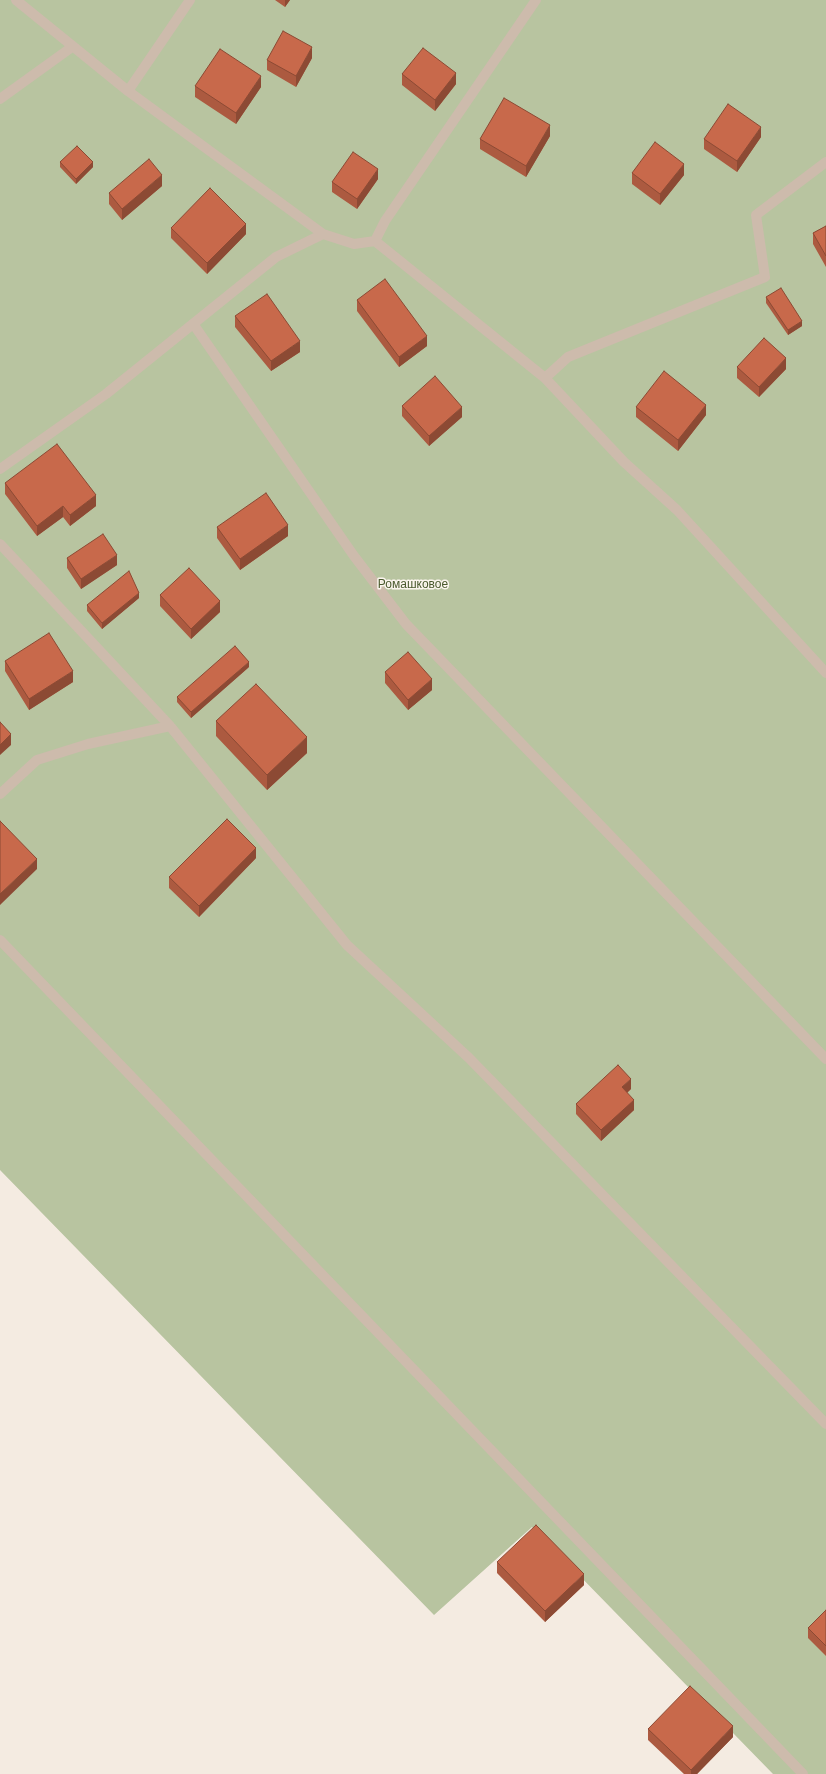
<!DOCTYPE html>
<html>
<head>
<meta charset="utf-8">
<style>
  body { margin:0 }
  canvas { display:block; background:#f4ebe1 }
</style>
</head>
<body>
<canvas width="826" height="1774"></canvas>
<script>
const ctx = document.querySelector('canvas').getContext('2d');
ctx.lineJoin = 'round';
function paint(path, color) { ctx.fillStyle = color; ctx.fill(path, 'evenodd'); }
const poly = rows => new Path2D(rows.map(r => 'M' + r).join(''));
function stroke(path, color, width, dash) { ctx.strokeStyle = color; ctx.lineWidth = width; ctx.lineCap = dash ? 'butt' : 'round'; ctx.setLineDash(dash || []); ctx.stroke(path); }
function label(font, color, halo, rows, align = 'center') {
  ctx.font = font + ' Karla,sans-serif'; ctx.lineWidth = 3; ctx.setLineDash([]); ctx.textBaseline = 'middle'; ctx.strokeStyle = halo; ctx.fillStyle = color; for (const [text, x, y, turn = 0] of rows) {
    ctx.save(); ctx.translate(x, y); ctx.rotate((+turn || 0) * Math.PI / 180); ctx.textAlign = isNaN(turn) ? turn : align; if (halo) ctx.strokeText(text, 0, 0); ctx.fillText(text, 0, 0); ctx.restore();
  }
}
paint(poly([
  [0,0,826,0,826,1774,773,1774,532,1527,434,1615,0,1170]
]), '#b8c4a0');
stroke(poly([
  [16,0,128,91,323,234,354,244,375,241,545,378,624,462,677,510,826,673],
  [128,91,190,0],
  [0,99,72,47],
  [375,241,385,221,536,0],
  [194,325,354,556,406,624,826,1059],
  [545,378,568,357,765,277,756,215,826,162],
  [0,469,106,394,276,257,323,234],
  [0,544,170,726,347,945,469,1058,826,1424],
  [0,794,37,760,88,744,170,726],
  [0,940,803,1774]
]), '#cdbbac', 10);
paint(poly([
  [275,0,290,0,285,7],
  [312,58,296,87,267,70,267,60],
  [402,74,456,84,435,111,402,85],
  [195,86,261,87,236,124,195,97],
  [550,136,526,177,480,149,480,139],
  [761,137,737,172,704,149,704,139],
  [60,162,93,167,76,184,60,167],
  [632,173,684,175,660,205,632,184],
  [378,179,357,209,332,192,332,182],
  [162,186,122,220,109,204,109,193],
  [826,226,826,267,813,244,813,233],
  [171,228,246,234,207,274,171,238],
  [766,297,802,326,788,335,766,303],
  [357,300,427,346,399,367,357,311],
  [235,316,300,352,271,371,235,327],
  [737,367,786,369,759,397,737,378],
  [402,406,462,417,429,446,402,416],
  [636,407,706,415,678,451,636,417],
  [5,483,96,506,70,526,63,517,37,536,5,494],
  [217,527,288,536,240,570,217,538],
  [67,558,117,565,81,589,67,568],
  [160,595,220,612,191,639,160,606],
  [139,598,102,629,87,611,87,605],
  [5,661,73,682,29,710,5,671],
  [249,667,191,718,177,702,177,697],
  [385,672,432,690,408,710,385,683],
  [216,721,307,753,267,790,216,736],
  [256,858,199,917,169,888,169,877],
  [631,1089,627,1093,634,1110,601,1141,576,1114,576,1104],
  [497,1562,584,1585,545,1622,497,1573],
  [826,1610,826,1656,808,1638,808,1628],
  [648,1729,733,1737,697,1774,684,1774,648,1740]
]), '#ac5a40');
paint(poly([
  [285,0,290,0,285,7],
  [312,47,312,58,296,87,296,76],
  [456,73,456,84,435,111,435,100],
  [261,76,261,87,236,124,236,113],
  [550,125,550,136,526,177,526,166],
  [761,127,761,137,737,172,737,161],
  [93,162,93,167,76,184,76,179],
  [684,164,684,175,660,205,660,194],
  [378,169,378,179,357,209,357,199],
  [162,175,162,186,122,220,122,209],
  [246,224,246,234,207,274,207,263],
  [802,321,802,326,788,335,788,330],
  [427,336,427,346,399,367,399,357],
  [300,341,300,352,271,371,271,361],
  [786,358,786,369,759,397,759,387],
  [706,405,706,415,678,451,678,440],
  [462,407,462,417,429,446,429,436],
  [96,495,96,506,70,526,70,515],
  [63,506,63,517,37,536,37,526],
  [288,525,288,536,240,570,240,559],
  [117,555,117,565,81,589,81,579],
  [139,593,139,598,102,629,102,623],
  [220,601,220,612,191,639,191,629],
  [249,662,249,667,191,718,191,712],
  [73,671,73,682,29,710,29,699],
  [432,679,432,690,408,710,408,700],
  [11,734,11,745,0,755,0,745],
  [307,737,307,753,267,790,267,775],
  [256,848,256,858,199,917,199,906],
  [37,859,37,869,0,905,0,894],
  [631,1079,631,1089,622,1097,622,1087],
  [634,1100,634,1110,601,1141,601,1130],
  [584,1574,584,1585,545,1622,545,1611],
  [733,1726,733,1737,697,1774,691,1774,691,1770]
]), '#8c4a34');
const building = poly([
  [283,31,312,47,296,76,267,60,283,31],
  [423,48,456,73,435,100,402,74,423,48],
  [220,49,261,76,236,113,195,86,220,49],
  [504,98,550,125,526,166,480,139,504,98],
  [728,104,761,127,737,161,704,139,728,104],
  [655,142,684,164,660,194,632,173,655,142],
  [77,146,93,162,76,179,60,162,77,146],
  [353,152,378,169,357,199,332,182,353,152],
  [149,159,162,175,122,209,109,193,149,159],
  [210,188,246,224,207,263,171,228,210,188],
  [826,226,826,256,813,233,826,226],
  [385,279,427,336,399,357,357,300,385,279],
  [781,288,802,321,788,330,766,297,781,288],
  [267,294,300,341,271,361,235,316,267,294],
  [764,338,786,358,759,387,737,367,764,338],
  [664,371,706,405,678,440,636,407,664,371],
  [435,376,462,407,429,436,402,406,435,376],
  [57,444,96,495,70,515,63,506,37,526,5,483,57,444],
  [266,493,288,525,240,559,217,527,266,493],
  [103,534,117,555,81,579,67,558,103,534],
  [189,568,220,601,191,629,160,595,189,568],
  [129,571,139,593,102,623,87,605,129,571],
  [49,633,73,671,29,699,5,661,49,633],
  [235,646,249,662,191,712,177,697,235,646],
  [408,652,432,679,408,700,385,672,408,652],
  [256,684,307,737,267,775,216,721,256,684],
  [0,722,11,734,0,745,0,722],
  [227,819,256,848,199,906,169,877,227,819],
  [0,821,37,859,0,894,0,821],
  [618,1065,631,1079,622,1087,634,1100,601,1130,576,1104,618,1065],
  [536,1525,584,1574,545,1611,497,1562,536,1525],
  [826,1610,826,1646,808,1628,826,1610],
  [690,1686,733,1726,691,1770,648,1729,690,1686]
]);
paint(building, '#c8694b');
stroke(building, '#8c4a34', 1);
label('12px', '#4a5a2e', '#fbf5ee', [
  ["Ромашковое",413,585]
]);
</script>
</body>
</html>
